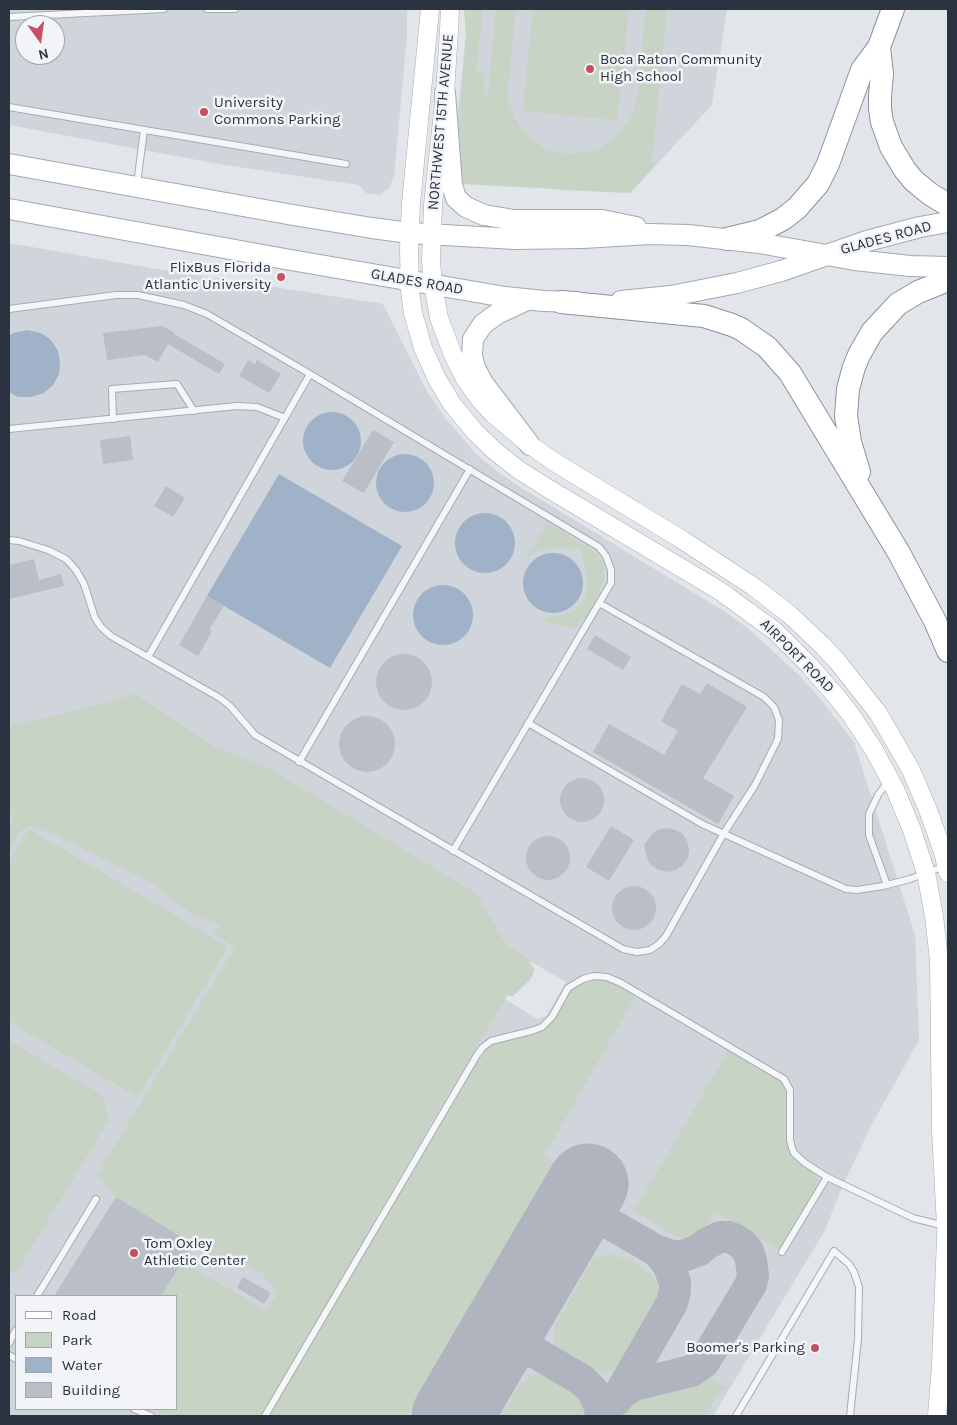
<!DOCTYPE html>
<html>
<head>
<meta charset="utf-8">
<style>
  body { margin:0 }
  #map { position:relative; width:957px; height:1425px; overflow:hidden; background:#e2e5e9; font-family:Karla,sans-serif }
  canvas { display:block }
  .frame { position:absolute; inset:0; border:10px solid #2b3340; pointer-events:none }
  .legend { position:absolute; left:15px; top:1295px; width:162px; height:115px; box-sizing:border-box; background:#f2f4f7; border:1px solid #a2a7ae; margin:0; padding:6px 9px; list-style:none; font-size:15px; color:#2b3340 }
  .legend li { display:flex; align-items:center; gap:10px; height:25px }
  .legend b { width:25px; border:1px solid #a2a7ae }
  .north { position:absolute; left:15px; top:15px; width:50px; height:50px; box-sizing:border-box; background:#f2f4f7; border:1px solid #a2a7ae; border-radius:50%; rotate:166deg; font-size:14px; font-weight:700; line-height:20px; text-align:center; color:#2b3340 }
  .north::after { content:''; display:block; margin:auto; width:18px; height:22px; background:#c45161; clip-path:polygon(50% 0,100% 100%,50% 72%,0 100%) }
</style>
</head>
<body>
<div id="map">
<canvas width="957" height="1425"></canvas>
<div class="frame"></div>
<ul class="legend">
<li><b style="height:6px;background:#fff"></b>Road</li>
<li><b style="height:14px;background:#c7d3c4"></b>Park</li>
<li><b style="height:14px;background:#a0b2c7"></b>Water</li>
<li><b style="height:14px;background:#babec6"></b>Building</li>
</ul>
<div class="north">N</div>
</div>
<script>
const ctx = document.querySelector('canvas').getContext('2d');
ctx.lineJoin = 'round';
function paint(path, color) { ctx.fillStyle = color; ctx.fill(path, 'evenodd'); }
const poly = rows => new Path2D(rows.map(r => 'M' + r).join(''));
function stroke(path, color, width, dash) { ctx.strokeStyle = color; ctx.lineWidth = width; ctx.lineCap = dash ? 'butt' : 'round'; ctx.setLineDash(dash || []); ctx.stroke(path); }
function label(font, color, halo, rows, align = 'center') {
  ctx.font = font + ' Karla,sans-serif'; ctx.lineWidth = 5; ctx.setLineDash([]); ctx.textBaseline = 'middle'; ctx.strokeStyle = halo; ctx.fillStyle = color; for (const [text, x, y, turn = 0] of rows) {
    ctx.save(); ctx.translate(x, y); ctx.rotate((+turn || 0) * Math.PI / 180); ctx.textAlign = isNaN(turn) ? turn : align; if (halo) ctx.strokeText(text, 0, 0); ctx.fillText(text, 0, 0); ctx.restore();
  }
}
paint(poly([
  [9,9,407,9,407,35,394,176,389,188,379,195,366,193,359,185,219,164,9,125],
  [25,25,55,25,55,55,25,55],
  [464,9,727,9,712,105,630,193,560,190,454,148,466,34],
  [9,243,151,268,383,304,426,390,436,405,446,419,477,455,498,472,520,487,727,613,751,631,800,676,813,690,854,742,915,935,919,1040,872,1124,843,1185,824,1232,713,1416,9,1416],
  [528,960,566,982,546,1016,537,1019,505,999],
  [16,1296,176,1296,176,1409,16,1409]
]), '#d0d4db');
paint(poly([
  [464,9,483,9,476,72,485,73,483,94,488,95,496,9,516,9,508,89,508,100,513,113,521,129,531,139,543,148,556,152,572,154,587,152,601,148,613,140,630,119,636,104,646,9,667,9,652,162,655,166,630,193,462,184,457,150,466,34],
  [533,9,629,9,617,120,523,111],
  [547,522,597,553,604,566,604,579,592,609,578,626,573,628,544,622,546,616,556,617,573,611,580,605,584,599,587,591,587,578,581,551,579,548,577,547,549,548,538,551,526,559],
  [135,694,215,747,268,768,477,894,506,945,528,959,535,970,530,980,513,996,507,996,415,1150,262,1416,170,1416,152,1409,176,1409,176,1296,161,1296,182,1262,267,1311,277,1294,270,1282,264,1278,265,1275,237,1258,231,1266,193,1244,116,1197,97,1175,235,947,213,934,221,926,192,914,170,898,156,885,69,842,32,825,23,829,18,834,9,851,9,826,13,821,14,813,9,816,9,725,58,715],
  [29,829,228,947,138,1097,9,1022,9,862],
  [607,977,638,992,544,1156,554,1162,406,1416,265,1416,487,1044,542,1027,568,988,583,979],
  [9,1041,102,1095,109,1120,16,1273,9,1272],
  [729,1050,777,1077,785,1085,787,1092,787,1138,789,1148,796,1158,813,1170,818,1180,817,1189,780,1250,716,1212,700,1234,694,1237,687,1238,677,1237,634,1211],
  [608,1254,630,1260,650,1274,660,1287,660,1300,624,1362,619,1367,611,1371,602,1373,594,1373,584,1369,561,1354,555,1346,554,1332,555,1325,593,1259],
  [543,1374,549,1375,585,1397,590,1408,589,1416,501,1416,521,1383,535,1375],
  [708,1378,726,1387,719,1393,705,1416,619,1416,630,1399,633,1396]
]), '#c7d3c4');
paint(poly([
  [27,330,41,333,51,340,58,351,60,362,59,374,53,385,44,393,31,397,18,397,9,392,9,336,13,333],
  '303 441a29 29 0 1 1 58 0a29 29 0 1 1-58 0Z',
  '376 483a29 29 0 1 1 58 0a29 29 0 1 1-58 0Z',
  [279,474,402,546,330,668,207,596],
  '455 543a30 30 0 1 1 60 0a30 30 0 1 1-60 0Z',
  '523 583a30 30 0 1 1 60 0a30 30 0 1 1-60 0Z',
  '413 615a30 30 0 1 1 60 0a30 30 0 1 1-60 0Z'
]), '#a0b2c7');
stroke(poly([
  [551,1248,571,1227,585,1219,597,1218,605,1221,657,1251,668,1264,671,1272,675,1282,675,1291,672,1303,616,1400],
  [483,1362,498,1352,509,1348,520,1348,536,1353,582,1380,593,1391,600,1407,601,1416],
  [616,1399,627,1389,634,1385,691,1371,704,1362,751,1284,753,1276,751,1260,748,1251,743,1245,736,1240,729,1237,720,1237,706,1244,699,1250,683,1256,672,1256,657,1251]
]), '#b0b4be', 32);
stroke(poly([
  [452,1416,588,1184]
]), '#b0b4be', 81);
paint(poly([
  [162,326,175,333,174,334,225,364,219,374,168,344,158,362,145,355,107,360,103,333],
  [248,360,255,364,257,360,281,374,269,393,239,376],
  [373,430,394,442,364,493,342,481],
  [130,436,133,460,103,464,100,440],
  [166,486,185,498,173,517,154,506],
  [34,559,39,580,61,574,64,586,9,599,9,565],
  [207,596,224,606,209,630,212,631,198,656,179,645],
  [595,635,631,657,623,670,587,649],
  '376 682a28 28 0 1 1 56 0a28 28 0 1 1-56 0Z',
  [707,683,747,707,703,778,734,796,718,824,593,752,609,724,664,755,678,731,661,721,682,684,700,694],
  '339 744a28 28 0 1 1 56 0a28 28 0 1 1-56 0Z',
  '560 800a22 22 0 1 1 44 0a22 22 0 1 1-44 0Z',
  [611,826,634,840,609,881,586,867],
  [668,828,676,830,683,834,687,841,689,849,688,858,683,865,676,870,667,872,659,870,651,865,647,858,644,845,653,833,660,829],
  '526 858a22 22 0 1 1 44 0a22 22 0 1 1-44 0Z',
  '612 908a22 22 0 1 1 44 0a22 22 0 1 1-44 0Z',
  [116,1197,193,1244,182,1262,161,1296,54,1296],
  [243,1277,271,1293,264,1304,237,1288]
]), '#babec6');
const lane = poly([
  [207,9,235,9],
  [9,17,164,9],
  [9,107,346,164],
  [137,184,144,130],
  [9,309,116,295,138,295,184,305,207,314,310,374,599,547,606,556,611,570,611,583,453,851],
  [113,419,112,389,177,384,194,411],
  [9,429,237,406,257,407,285,418],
  [9,540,19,541,48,550,66,559,76,570,84,584,95,618,101,627,111,636,220,698,230,706,255,735,623,949,637,952,650,950,659,944,666,936,724,833,755,785,778,739,779,720,774,707,764,697,599,603],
  [148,657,310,374],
  [528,723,702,824,846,889,857,890,883,886,910,879,945,866],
  [299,762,470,469],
  [887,885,869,835,869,814,878,795,889,780],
  [782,1252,827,1177],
  [37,1296,96,1199],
  [9,1343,16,1330],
  [9,1355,16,1359],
  [134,1409,151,1416],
  [265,1416,477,1055,482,1048,491,1041,531,1031,542,1027,552,1017,568,988,583,979,594,976,607,977,621,983,784,1079,790,1090,790,1140,792,1148,794,1153,805,1163,827,1177,913,1218,945,1226],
  [736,1416,834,1251,849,1264,854,1272,859,1287,858,1339,850,1416]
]);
const secondary = poly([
  [430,9,411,203,409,249,410,291,413,313,423,348,437,379,452,404,475,432,496,452,519,470,549,489,720,591,775,631,807,663,837,697,851,715,874,750,895,789,912,830,926,873,934,916,939,960,941,1130,946,1226],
  [450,9,449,30,445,93,433,205,431,261,433,285,439,318,453,355,465,379,481,401,492,413,530,445,556,463,681,539,754,587,789,614,822,645,837,661,878,713,911,770,928,810,943,852,948,873],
  [937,1416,941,1364,947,1214]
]);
const primary = poly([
  [445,93,452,185,456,198,466,207,484,215,514,220,602,220,636,227],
  [9,164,293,215,372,228,409,233,515,239,583,238,650,234,688,235,759,243,855,260,910,266,948,267],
  [9,209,285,259,505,297,544,301,577,302],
  [527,300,497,314,483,324,473,339,472,356,475,368,483,383,530,445],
  [621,301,671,296,737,283,781,271,867,241,920,227,948,222]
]);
const highway = poly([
  [879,47,882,74,880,96,880,109,882,122,891,147,905,170,913,180,930,194,948,205],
  [727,239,760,231,783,219,797,208,818,184,828,164,862,70,879,47,893,9],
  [561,302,704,316,732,325,741,329,767,347,790,373,899,553,935,621,948,651],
  [859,472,850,442,846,416,848,389,854,367,859,355,872,332,898,304,918,292,948,280]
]);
stroke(lane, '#a7acb3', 8);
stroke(secondary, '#a7acb3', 19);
stroke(primary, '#a2a9b4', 22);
stroke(highway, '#8b929f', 24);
stroke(lane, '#f5f6f8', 6);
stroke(secondary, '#fff', 18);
stroke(primary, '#fff', 20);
stroke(highway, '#fff', 22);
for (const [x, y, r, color] of [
  [590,69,5,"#c45161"],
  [204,112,5,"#c45161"],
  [281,277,5,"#c45161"],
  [134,1253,5,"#c45161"],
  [815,1348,5,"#c45161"]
]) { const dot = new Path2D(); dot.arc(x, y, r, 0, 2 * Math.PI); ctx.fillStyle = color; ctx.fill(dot); stroke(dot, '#f2f4f7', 2); }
label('15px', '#2b3340', '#f2f4f7', [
  ["Boca Raton Community",600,60],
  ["High School",600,77],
  ["University",214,103],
  ["Commons Parking",214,120],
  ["FlixBus Florida",271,268,"right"],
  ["Atlantic University",271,285,"right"],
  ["Tom Oxley",144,1244],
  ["Athletic Center",144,1261],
  ["Boomer's Parking",805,1348,"right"]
], 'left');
label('15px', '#2b3340', '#f2f4f7', [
  ["NORTHWEST 15TH AVENUE",441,122,-85],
  ["GLADES ROAD",886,238,-15],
  ["GLADES ROAD",417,282,10],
  ["AIRPORT ROAD",797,656,45]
]);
</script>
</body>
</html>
